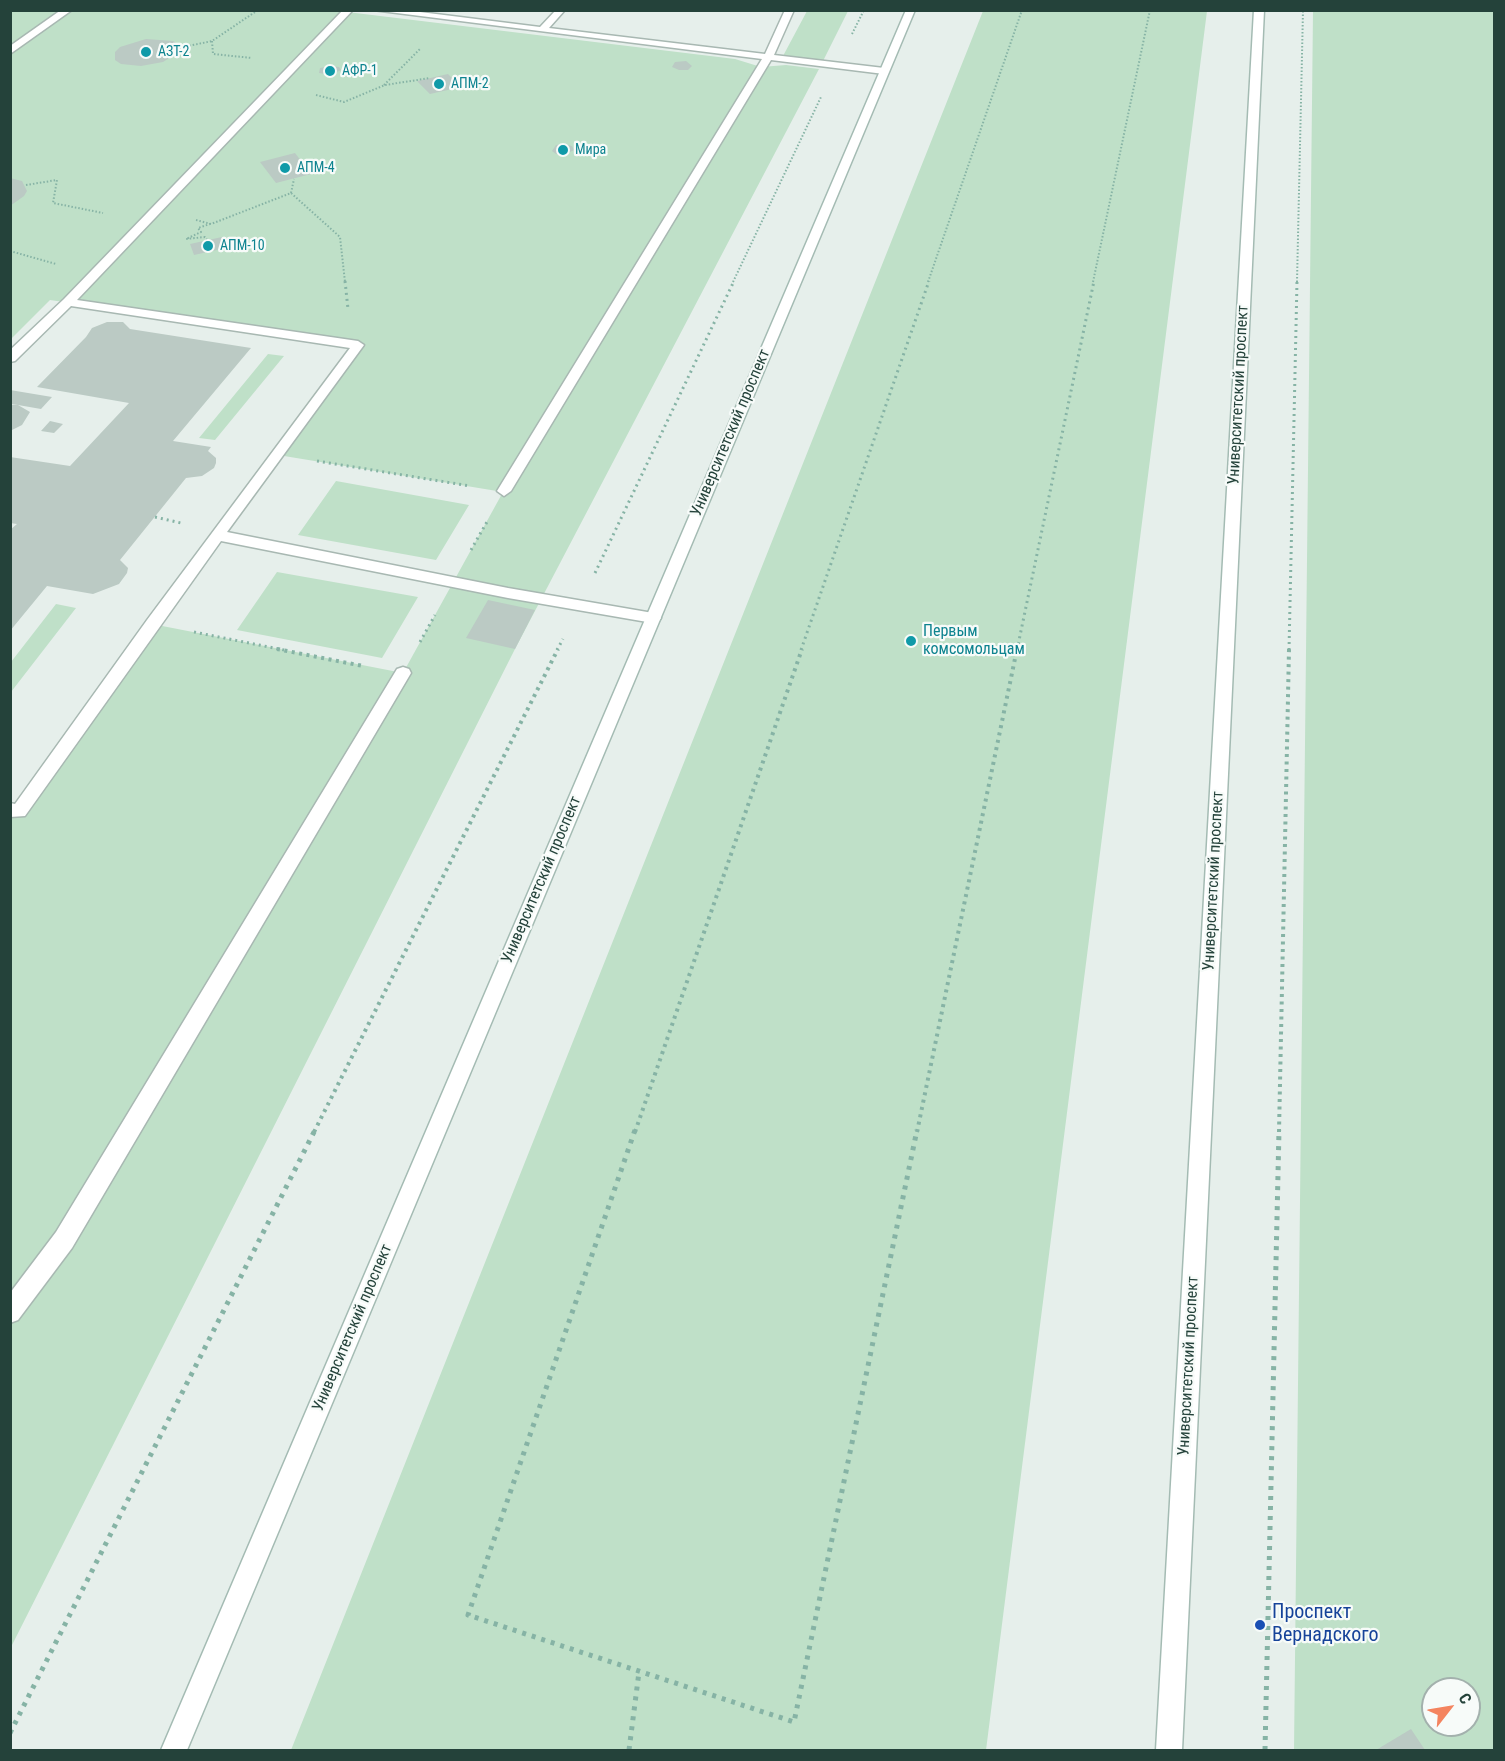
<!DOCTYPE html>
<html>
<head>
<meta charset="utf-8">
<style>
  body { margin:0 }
  #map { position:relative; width:1505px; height:1761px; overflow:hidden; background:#e6efeb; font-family:"Roboto Condensed",sans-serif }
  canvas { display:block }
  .frame { position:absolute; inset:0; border:12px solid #24423a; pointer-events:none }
  .north { position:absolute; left:1421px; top:1677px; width:60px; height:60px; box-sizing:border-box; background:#f7fbf9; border:2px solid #a3b1ad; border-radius:50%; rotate:59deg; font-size:16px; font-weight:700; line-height:24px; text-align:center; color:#24423a }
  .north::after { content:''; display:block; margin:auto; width:21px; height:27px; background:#f4845f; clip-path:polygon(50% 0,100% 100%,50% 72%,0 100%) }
</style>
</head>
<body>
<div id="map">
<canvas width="1505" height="1761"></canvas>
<div class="frame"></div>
<div class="north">С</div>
</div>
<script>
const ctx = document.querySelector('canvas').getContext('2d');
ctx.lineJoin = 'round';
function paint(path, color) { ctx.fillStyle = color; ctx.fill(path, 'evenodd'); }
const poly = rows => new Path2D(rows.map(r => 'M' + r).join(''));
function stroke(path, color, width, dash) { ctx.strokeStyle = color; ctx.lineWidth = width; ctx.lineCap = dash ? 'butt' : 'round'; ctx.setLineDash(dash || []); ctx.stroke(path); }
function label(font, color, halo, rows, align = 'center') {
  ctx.font = font + ' "Roboto Condensed",sans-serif'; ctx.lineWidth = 4.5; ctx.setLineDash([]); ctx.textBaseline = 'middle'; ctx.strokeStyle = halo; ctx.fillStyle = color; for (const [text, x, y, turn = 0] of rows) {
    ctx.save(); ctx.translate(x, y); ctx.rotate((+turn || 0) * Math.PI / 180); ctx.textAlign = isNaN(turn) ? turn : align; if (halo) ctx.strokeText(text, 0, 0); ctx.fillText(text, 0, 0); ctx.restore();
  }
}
paint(poly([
  [11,11,339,11,735,59,761,67,786,65,819,69,515,649,11,1647,11,810,19,811,152,624,403,673,503,492,278,455,357,345,50,300,11,339],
  [807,11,848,11,823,61,783,56],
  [983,11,1207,11,986,1750,291,1750],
  [1313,11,1494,11,1494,1750,1294,1750],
  [1433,1689,1469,1689,1469,1725,1433,1725],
  [268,354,284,356,215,440,199,438],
  [336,481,469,505,436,560,298,535],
  [277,572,418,597,382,658,237,630],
  [56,604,76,608,11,692,11,662]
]), '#bfe0c8');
paint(poly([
  [146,39,173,41,178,44,177,53,163,62,141,66,121,64,115,60,115,52,120,47],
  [686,61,692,66,688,70,679,70,672,67,675,62],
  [330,66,339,67,341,70,331,75,319,73,320,68],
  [448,74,461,87,430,94,417,81],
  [564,144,572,146,574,150,564,155,556,154,552,151,556,145],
  [295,153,311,174,276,183,260,162],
  [10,178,22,181,27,191,24,196,10,206],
  [222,237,226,248,194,255,190,244],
  [107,322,123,322,130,329,251,348,173,441,211,447,208,451,216,458,216,463,214,468,202,476,186,478,120,560,128,568,127,573,119,584,93,594,47,586,10,631,10,530,17,524,10,523,10,457,70,466,129,403,37,387,86,337,92,328],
  [10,390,52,397,41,409,18,405,30,412,22,425,10,431,10,405,18,405,10,404],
  [50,421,63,424,54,433,41,431],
  [488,600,535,610,515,649,466,638],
  [1411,1729,1425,1750,1376,1750]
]), '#bbcac4');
const service = poly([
  [61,10,72,10,10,54,10,46,61,10],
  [343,10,353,10,77,300,358,341,364,345,227,532,508,588,653,613,658,614,661,618,658,622,653,623,508,598,221,541,25,816,10,817,10,803,15,804,147,620,350,348,71,306,15,361,10,362,10,350,64,299,343,10],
  [373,10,404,10,540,27,556,10,565,10,549,28,765,54,785,10,794,10,774,55,884,68,889,71,884,74,771,60,511,491,504,496,497,491,762,59,373,10],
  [403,667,409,669,411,673,72,1248,18,1320,10,1323,10,1293,56,1232,397,669,403,667]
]);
const secondary = poly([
  [906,10,915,10,187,1750,161,1750,906,10],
  [1254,10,1264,10,1182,1750,1156,1750,1254,10]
]);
stroke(service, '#a8b8b2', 3);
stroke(secondary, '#a4bbb3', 3);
stroke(poly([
  [852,34,864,10],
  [212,41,213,54,252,58],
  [179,48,212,41,258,10],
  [384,85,421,48],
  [316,95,344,102,385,85,430,78],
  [26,185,57,180,53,203,103,213],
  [291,193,294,179],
  [196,220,211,224,291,193,340,237,345,282],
  [207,240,205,237,186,239,201,232,198,228,210,224],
  [10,251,56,264],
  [733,282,821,97],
  [928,282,1022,10],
  [1093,282,1150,10],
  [1297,282,1303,10]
]), '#86b3a5', 2, [1.5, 2]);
stroke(poly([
  [345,281,348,309],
  [317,461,470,486],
  [155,517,181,523],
  [471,550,488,520],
  [595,573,734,281],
  [194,632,284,650],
  [420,642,435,615],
  [557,650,563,639],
  [801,650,929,281],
  [1017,650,1094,281],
  [1289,650,1297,281]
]), '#86b3a5', 3, [2, 4]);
stroke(poly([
  [277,649,363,666],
  [314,1132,558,649],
  [635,1132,802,649],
  [917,1132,1017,649],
  [1279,1132,1289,649]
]), '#86b3a5', 4, [3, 4.5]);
stroke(poly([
  [635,1130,468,1615,794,1722,917,1130],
  [10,1733,315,1130],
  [629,1750,639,1672],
  [1265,1750,1279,1130]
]), '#86b3a5', 5, [4, 6]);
paint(service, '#fff');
paint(secondary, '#fff');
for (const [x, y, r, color] of [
  [146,52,6,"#0f9aa8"],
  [330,71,6,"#0f9aa8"],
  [439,84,6,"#0f9aa8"],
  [563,150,6,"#0f9aa8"],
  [285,168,6,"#0f9aa8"],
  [208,246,6,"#0f9aa8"],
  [911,641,6,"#0f9aa8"],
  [1260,1625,6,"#1a4fb4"]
]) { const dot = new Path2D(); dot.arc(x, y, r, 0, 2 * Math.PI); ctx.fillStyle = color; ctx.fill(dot); stroke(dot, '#f7fbf9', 2); }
label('14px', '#0d838f', '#f7fbf9', [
  ["АЗТ-2",158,52],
  ["АФР-1",342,71],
  ["АПМ-2",451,84],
  ["Мира",575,150],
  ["АПМ-4",297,168],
  ["АПМ-10",220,246]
], 'left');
label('16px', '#24423a', '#f7fbf9', [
  ["Университетский проспект",1239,395,-87],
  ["Университетский проспект",731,433,-67],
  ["Университетский проспект",542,880,-67],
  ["Университетский проспект",1214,881,-87],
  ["Университетский проспект",353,1328,-67],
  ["Университетский проспект",1189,1366,-87]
]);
label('16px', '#0d838f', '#f7fbf9', [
  ["Первым",923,632],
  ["комсомольцам",923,650]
], 'left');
label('20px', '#164399', '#f7fbf9', [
  ["Проспект",1272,1613],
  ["Вернадского",1272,1636]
], 'left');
</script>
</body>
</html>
